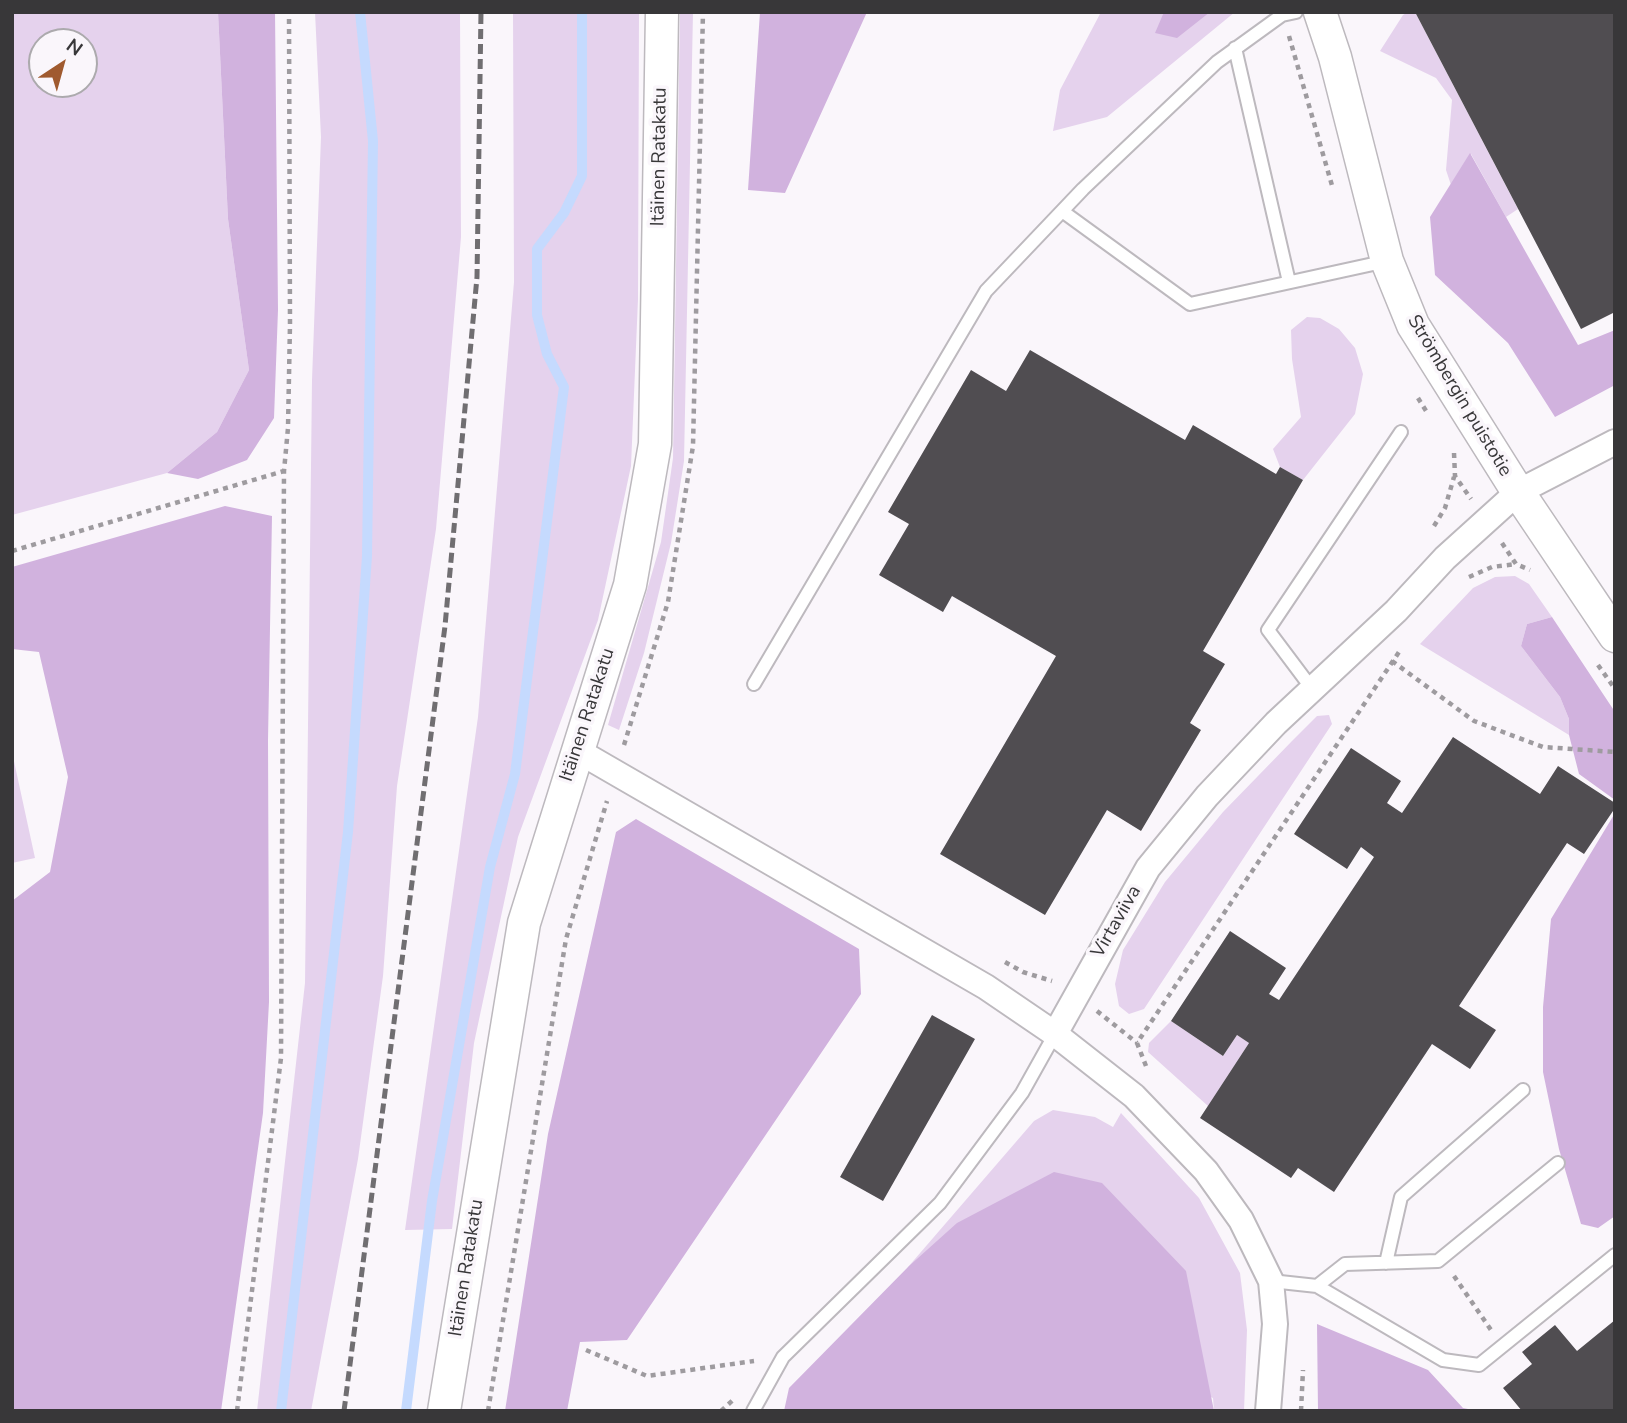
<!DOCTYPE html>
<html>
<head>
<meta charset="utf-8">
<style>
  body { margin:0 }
  #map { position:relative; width:1627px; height:1423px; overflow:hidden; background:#faf6fb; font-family:"Nunito Sans",sans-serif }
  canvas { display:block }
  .frame { position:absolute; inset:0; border:14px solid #383739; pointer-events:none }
  .north { position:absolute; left:28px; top:28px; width:70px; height:70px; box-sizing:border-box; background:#faf6fb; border:2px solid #acaaad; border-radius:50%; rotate:36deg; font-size:19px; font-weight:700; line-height:28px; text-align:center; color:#383739 }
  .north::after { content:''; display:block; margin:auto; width:24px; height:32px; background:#a05a2f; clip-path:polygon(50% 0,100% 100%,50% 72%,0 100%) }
</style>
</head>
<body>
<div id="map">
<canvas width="1627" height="1423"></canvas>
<div class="frame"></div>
<div class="north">N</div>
</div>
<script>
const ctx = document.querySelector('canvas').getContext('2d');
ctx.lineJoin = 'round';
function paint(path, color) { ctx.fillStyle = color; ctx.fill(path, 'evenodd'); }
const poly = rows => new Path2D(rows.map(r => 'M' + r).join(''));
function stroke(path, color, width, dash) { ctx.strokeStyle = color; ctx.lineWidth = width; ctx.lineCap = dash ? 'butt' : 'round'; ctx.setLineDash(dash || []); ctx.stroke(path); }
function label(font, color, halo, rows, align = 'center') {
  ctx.font = font + ' "Nunito Sans",sans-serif'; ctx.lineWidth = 7; ctx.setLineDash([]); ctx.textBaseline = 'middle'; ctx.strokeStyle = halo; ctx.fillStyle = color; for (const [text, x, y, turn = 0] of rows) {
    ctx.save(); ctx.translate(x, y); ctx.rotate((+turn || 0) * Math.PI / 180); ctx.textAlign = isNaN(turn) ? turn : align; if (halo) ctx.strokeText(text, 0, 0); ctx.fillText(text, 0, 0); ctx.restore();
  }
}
paint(poly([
  [12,12,218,12,228,219,249,370,217,432,167,473,12,515],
  [42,42,84,42,84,84,42,84],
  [315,12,460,12,461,237,436,529,397,786,383,976,358,1159,311,1411,257,1411,305,983,312,380,321,137],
  [513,12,639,12,638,299,631,466,598,620,518,837,474,1043,452,1229,405,1230,478,717,514,282],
  [680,12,693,12,684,461,671,543,644,653,619,730,608,725,661,542,673,458],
  [1101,12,1235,12,1107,117,1053,131,1060,90],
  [1408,12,1415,12,1518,209,1506,217,1471,154,1451,185,1446,170,1452,100,1436,78,1380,51,1403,15],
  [1307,317,1320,318,1339,329,1355,348,1363,374,1355,414,1303,480,1280,467,1273,449,1301,417,1292,359,1291,330],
  [1515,576,1529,584,1552,617,1527,624,1521,646,1560,697,1569,719,1569,735,1420,644,1473,588,1495,577],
  [1329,715,1332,724,1144,1009,1129,1014,1119,1006,1115,984,1123,950,1165,882,1223,812,1292,741,1317,716],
  [12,752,35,858,12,863],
  [1171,1021,1223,1056,1237,1035,1249,1043,1208,1106,1148,1052,1149,1043],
  [1053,1110,1095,1117,1113,1127,1121,1113,1199,1198,1240,1273,1247,1330,1244,1411,1214,1411,1213,1398,908,1267,1034,1121]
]), '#e5d2ed');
paint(poly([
  [218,12,275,12,278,310,274,418,247,460,198,479,167,473,217,432,249,370,228,219],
  [760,12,867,12,785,193,748,190],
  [1164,12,1210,12,1177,38,1155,33],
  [1470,153,1578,345,1615,330,1615,385,1555,417,1508,343,1435,275,1430,217],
  [225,506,272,516,268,740,269,1002,263,1113,221,1411,12,1411,12,901,50,872,68,777,39,652,12,649,12,567],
  [1552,617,1615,712,1615,800,1579,774,1569,735,1569,719,1560,697,1521,646,1527,624],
  [1615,813,1615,1216,1598,1228,1581,1224,1559,1149,1543,1072,1543,1007,1551,919],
  [636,819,859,949,861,994,627,1340,580,1342,567,1411,505,1411,548,1134,616,832],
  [1054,1172,1102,1183,1186,1271,1214,1411,784,1411,789,1388,908,1267,957,1223],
  [1317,1324,1428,1370,1463,1408,1478,1411,1318,1411]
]), '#d1b2de');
stroke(poly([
  [281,1411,348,832,367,556,373,141,360,12],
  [406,1411,432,1201,490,867,515,774,564,387,547,354,537,315,537,249,564,213,582,176,582,12]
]), '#c5dafe', 10);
paint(poly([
  [1415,12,1615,12,1615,312,1581,329],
  [1030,350,1185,440,1193,425,1276,474,1280,467,1303,480,1203,651,1225,664,1190,723,1201,730,1141,831,1107,810,1045,915,940,854,1056,656,952,596,943,612,879,575,909,524,888,512,971,370,1006,391],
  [1453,737,1540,794,1558,766,1615,803,1615,808,1584,854,1567,843,1459,1006,1496,1030,1470,1069,1432,1044,1334,1192,1298,1168,1291,1178,1200,1118,1249,1043,1237,1035,1223,1056,1171,1021,1230,931,1286,968,1269,994,1279,1000,1374,857,1361,847,1347,869,1294,834,1351,748,1401,781,1387,803,1402,813],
  [932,1015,975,1039,883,1201,840,1177],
  [1615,1320,1615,1411,1522,1411,1503,1388,1532,1364,1522,1352,1555,1325,1577,1351]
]), '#504d51');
const service = poly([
  [1235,48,1289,282],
  [1062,211,1190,304,1387,261],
  [754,684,986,291,1083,189,1217,62,1282,15,1296,12],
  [1313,690,1268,630,1401,432],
  [1386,1263,1401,1197,1523,1090],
  [1271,1281,1317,1286,1443,1360,1479,1365,1615,1255],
  [1317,1286,1345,1264,1438,1261,1558,1163],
  [753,1411,783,1357,940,1203,1022,1093,1055,1034]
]);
const minor = poly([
  [578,751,986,987,1055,1034],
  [1268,1411,1275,1324,1271,1281,1241,1220,1206,1171,1134,1096,1055,1034,1148,868,1207,796,1276,723,1396,611,1445,558,1518,492,1615,442]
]);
const tertiary = poly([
  [1320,12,1335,57,1387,261,1413,325,1518,492,1615,636],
  [444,1411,524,923,630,585,655,444,662,12]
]);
stroke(service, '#bdb9be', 16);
stroke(minor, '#bdb9be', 28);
stroke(tertiary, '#bdb9be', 35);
stroke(poly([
  [1289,36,1333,189],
  [1418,398,1428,414],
  [1454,453,1455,476,1471,499],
  [1434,526,1445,508,1454,477],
  [1502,543,1516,564,1530,570],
  [12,551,284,471],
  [1469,577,1492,567,1516,564],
  [1392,661,1474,721,1543,747,1615,752],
  [1598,665,1615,689],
  [624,745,668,602,693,446,703,12],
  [1005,962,1023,972,1052,981],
  [1097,1011,1137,1043],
  [1146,1066,1137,1043,1401,649],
  [1454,1276,1491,1330],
  [586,1350,647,1376,754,1361],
  [237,1411,281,1058,284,471,288,428,290,324,289,12],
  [488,1411,566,939,607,801],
  [721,1411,733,1400],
  [1301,1411,1303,1370]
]), '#9e9b9f', 4.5, [5, 5]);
stroke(service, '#fff', 12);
stroke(minor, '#fff', 24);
stroke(tertiary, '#fff', 32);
stroke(poly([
  [344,1411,445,626,477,277,481,12]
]), '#706e71', 5, [10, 5]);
label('19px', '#383739', '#faf6fb', [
  ["Itäinen Ratakatu",660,157,-89],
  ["Strömbergin puistotie",1459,396,59],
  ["Itäinen Ratakatu",588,715,-72],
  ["Virtaviiva",1117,922,-60],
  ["Itäinen Ratakatu",467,1268,-81]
]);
</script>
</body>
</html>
